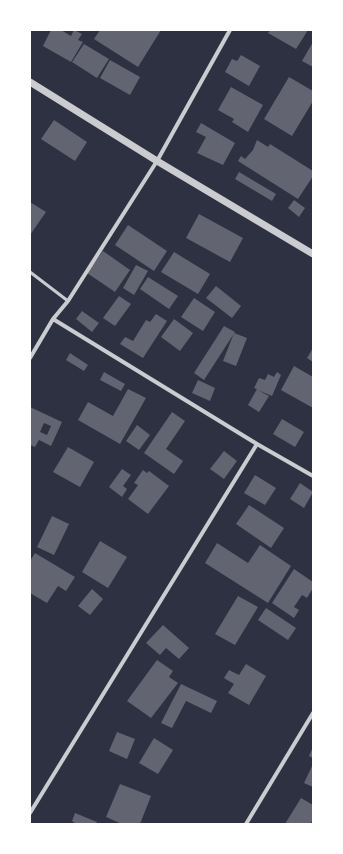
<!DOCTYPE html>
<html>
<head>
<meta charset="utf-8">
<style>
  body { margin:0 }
  #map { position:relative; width:343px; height:854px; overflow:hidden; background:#2d3142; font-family:"Source Sans 3",sans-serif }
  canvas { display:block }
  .frame { position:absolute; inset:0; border:31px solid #fff; pointer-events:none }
</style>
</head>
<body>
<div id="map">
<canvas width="343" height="854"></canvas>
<div class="frame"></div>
</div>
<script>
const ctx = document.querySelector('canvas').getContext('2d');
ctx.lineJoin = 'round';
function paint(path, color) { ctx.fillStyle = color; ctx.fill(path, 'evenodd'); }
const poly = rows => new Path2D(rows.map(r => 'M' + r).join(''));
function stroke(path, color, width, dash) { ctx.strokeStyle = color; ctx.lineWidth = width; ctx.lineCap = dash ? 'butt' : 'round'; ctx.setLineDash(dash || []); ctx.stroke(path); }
paint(poly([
  [51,30,61,30,71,36,74,30,82,34,78,40,83,42,71,62,43,46],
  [100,30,161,30,138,67,94,39],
  [270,30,308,30,296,49,268,33],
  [313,42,313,67,302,61],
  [84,44,109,59,97,78,72,62],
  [241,55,260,66,249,86,225,72,232,59,237,61],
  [110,60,140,77,130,95,100,78],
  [289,77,313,91,313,101,292,136,264,119],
  [231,87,263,105,248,132,232,122,234,119,218,110],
  [54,120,87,142,75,161,41,139],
  [201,123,235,143,223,165,197,153,206,137,196,132],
  [257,140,268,147,270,144,313,171,313,176,298,199,238,161,241,156,245,159,253,150],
  [239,172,276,194,272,201,235,179],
  [294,200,305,208,299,217,288,208],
  [30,202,46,212,30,235],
  [199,214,243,238,230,262,186,238],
  [128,225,167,251,154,271,115,245],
  [103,251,130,270,115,292,87,273],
  [174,252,210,274,198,294,161,272],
  [136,265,148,271,134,295,123,288],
  [148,277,178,296,169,309,140,289],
  [216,286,241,306,232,318,206,298],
  [119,296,131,304,115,326,103,318],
  [194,298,215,312,203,331,181,317],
  [82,311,99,323,92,332,76,319],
  [156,314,167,321,143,358,120,344,125,337,133,341,146,320,150,322],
  [174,319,193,333,180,351,161,337],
  [224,326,235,332,204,380,194,373],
  [234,333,247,338,236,366,223,361],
  [313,348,313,362,307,358],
  [70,353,88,365,84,371,66,360],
  [294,366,313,377,313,408,281,390],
  [104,372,125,384,121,391,100,380],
  [277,372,281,375,272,396,258,390,269,396,259,412,248,405,257,389,254,388,259,378,265,380,268,374,274,377],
  [198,380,215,388,210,401,192,393],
  [128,389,146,398,120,444,78,420,88,402,113,416],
  [30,407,62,422,51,446,39,440,35,447,30,445],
  [44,423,51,426,47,435,40,432],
  [172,412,185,421,166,449,183,461,174,474,144,453],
  [282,419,304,432,295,447,273,434],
  [137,425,150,435,139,450,126,441],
  [68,447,94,462,80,487,53,472],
  [224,451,237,461,224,479,210,469],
  [122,469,131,475,123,486,127,489,122,497,109,487],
  [143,470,147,473,149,471,169,486,148,514,128,499,138,485,134,483],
  [255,475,276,488,265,505,244,493],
  [300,483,313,492,304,508,290,499],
  [249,505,284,528,271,548,236,524],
  [52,516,69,524,54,555,37,547],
  [100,541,127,557,108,588,82,572],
  [217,543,248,563,260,545,291,566,268,603,205,563],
  [35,553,75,577,66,591,58,586,47,603,30,593,30,561],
  [294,569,313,582,313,588,307,598,302,595,294,607,299,610,294,618,272,603],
  [92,589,103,599,90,615,78,606],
  [238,596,258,607,235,645,215,634],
  [266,608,296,628,288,640,258,620],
  [163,625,189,648,179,659,166,648,160,655,146,643],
  [157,660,173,671,169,677,178,683,151,718,127,701],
  [246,664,266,676,249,705,228,693,234,684,224,678,229,670,239,675],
  [181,684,217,701,211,713,186,701,172,728,161,723],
  [117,732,135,739,127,759,109,751],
  [154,738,173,750,158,774,139,763],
  [313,747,313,758,309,756],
  [313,764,313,787,304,783],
  [120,784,151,796,140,824,122,824,106,817],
  [301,798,313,805,313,820,310,824,285,824],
  [75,813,97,822,96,824,76,824,72,821]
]), '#626471');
stroke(poly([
  [30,272,68,301]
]), '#caccd0', 3);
stroke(poly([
  [53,319,257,444,313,476],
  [30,358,53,319,68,301,157,161,230,30],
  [30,813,257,444],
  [246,824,313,713]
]), '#caccd0', 4);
stroke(poly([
  [30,82,157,161,313,254]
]), '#caccd0', 7);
</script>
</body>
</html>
